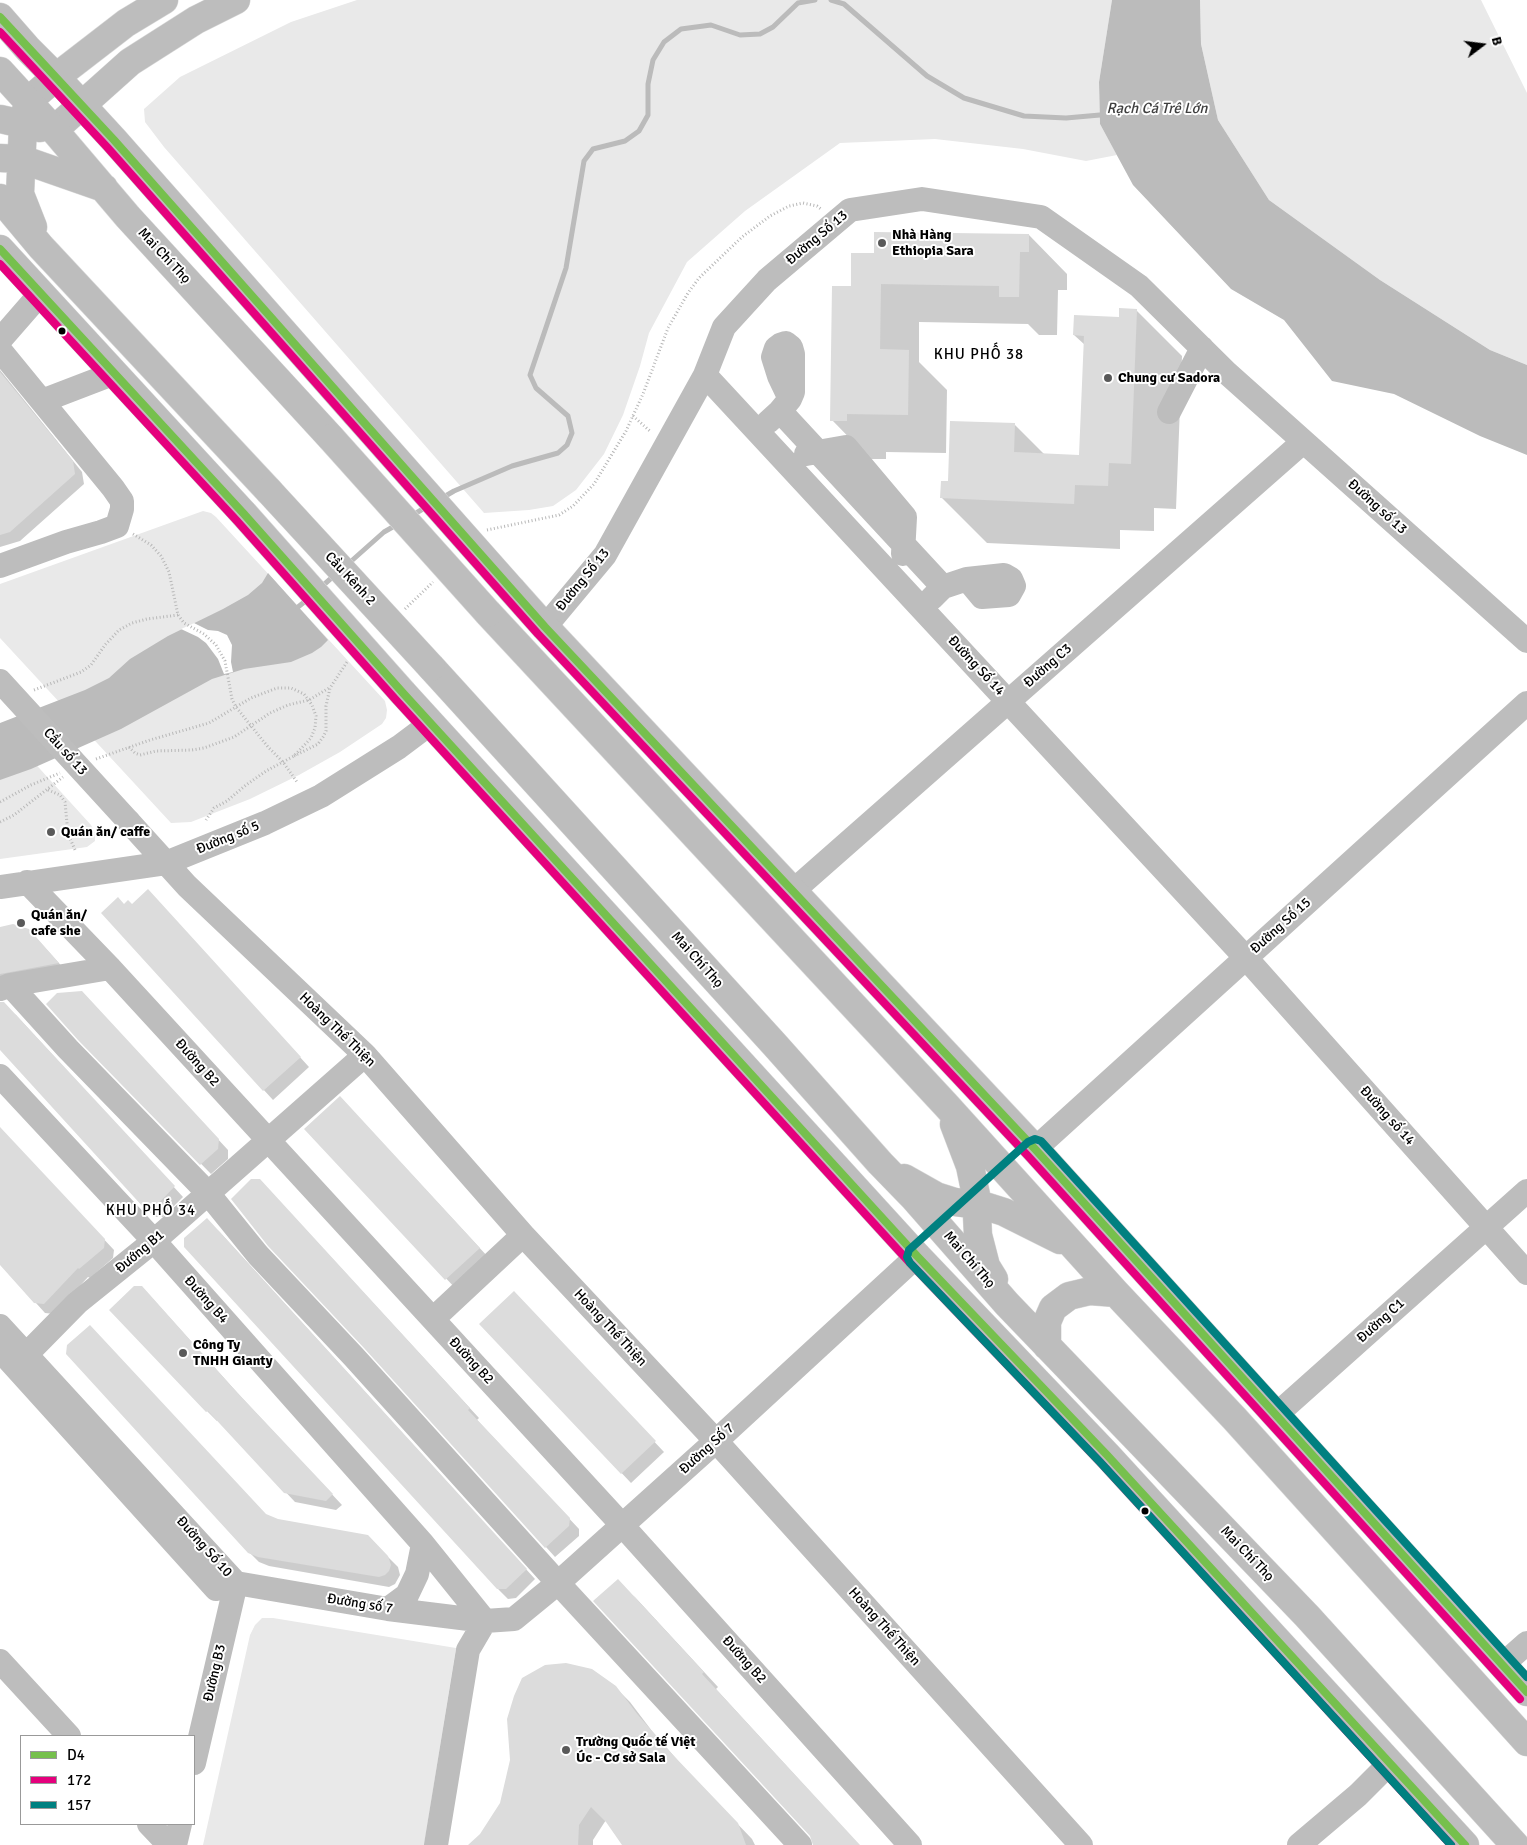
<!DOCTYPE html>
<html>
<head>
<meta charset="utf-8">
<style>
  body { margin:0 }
  #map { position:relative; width:1527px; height:1845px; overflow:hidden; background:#fff; font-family:Signika,sans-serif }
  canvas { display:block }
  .legend { position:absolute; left:20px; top:1735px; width:175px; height:90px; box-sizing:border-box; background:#fff; border:1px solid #999; margin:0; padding:6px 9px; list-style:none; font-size:15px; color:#000 }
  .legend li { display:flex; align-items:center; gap:10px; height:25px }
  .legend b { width:25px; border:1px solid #999 }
  .north { position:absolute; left:1457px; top:20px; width:50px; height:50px; -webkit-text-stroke:4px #fff; paint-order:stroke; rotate:75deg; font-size:14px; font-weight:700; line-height:20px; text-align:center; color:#000 }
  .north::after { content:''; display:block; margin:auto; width:18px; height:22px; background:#000; clip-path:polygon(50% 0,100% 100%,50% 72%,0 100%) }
</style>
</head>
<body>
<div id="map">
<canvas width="1527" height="1845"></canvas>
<ul class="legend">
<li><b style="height:6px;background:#76c04d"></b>D4</li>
<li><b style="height:6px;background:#e5007d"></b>172</li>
<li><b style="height:6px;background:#008080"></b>157</li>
</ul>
<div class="north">B</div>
</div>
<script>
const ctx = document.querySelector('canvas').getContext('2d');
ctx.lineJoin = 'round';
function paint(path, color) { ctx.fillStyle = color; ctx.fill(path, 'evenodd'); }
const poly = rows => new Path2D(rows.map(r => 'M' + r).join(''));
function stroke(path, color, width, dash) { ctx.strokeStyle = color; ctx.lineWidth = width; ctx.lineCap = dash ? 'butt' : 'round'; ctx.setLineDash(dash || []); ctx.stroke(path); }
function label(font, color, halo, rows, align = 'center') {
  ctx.font = font + ' Signika,sans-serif'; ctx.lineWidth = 4; ctx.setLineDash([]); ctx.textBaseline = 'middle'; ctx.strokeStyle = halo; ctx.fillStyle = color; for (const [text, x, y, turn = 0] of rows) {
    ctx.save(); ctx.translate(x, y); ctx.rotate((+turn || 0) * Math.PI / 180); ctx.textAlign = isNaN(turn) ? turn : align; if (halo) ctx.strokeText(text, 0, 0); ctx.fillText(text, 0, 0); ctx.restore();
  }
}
paint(poly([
  [357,0,1112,0,1099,82,1100,124,1117,155,1086,161,1023,149,935,139,840,143,745,211,687,262,649,333,640,366,623,415,604,454,576,490,553,506,529,510,484,513,164,147,145,122,144,109,180,77,291,22],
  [1200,0,1481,0,1527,93,1527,365,1490,350,1380,280,1269,200,1218,120,1201,44],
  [203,511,211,513,216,517,385,701,387,710,386,718,382,724,340,752,299,775,250,799,191,822,171,823,0,638,0,584],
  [0,725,91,825,95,833,95,841,87,847,0,859],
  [262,1618,273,1618,456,1648,424,1845,203,1845,250,1635,255,1625]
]), '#e9e9e9');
paint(poly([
  [1112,0,1200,0,1201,44,1218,120,1269,200,1380,280,1490,350,1527,365,1527,455,1480,436,1394,394,1332,381,1284,320,1231,289,1133,185,1100,124,1099,82],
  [268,573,328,640,321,647,312,653,291,662,244,669,212,679,121,729,31,769,0,780,0,723,85,690,109,678,130,659,168,636,223,609,248,595,262,583]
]), '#bbb');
paint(poly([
  [194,623,208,630,218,631,227,635,232,645,231,662,233,672,224,674,218,659,206,643,198,637,181,629]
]), '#fff');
paint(poly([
  [1029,235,1067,274,1067,290,1058,290,1057,335,1039,335,1028,324,919,322,919,362,947,390,946,453,886,452,886,459,870,459,832,420,853,287,875,254],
  [1136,310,1182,356,1176,509,1154,508,1154,531,1120,530,1120,549,987,543,942,498,949,483,1015,425,1044,454,1080,456,1085,345,1074,335,1120,319],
  [0,370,82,472,84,484,20,541,0,547],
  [158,901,309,1067,273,1100,102,913],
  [0,928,38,940,67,972,0,989],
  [91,1002,228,1150,228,1159,211,1174,79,1039],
  [0,1006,16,1015,183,1197,163,1217,155,1217,145,1207,0,1049],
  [349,1107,489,1258,456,1289,306,1129],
  [0,1128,114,1250,113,1258,90,1278,88,1277,54,1314,45,1313,0,1263],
  [269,1190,479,1418,477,1420,579,1529,579,1536,555,1557,365,1347],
  [217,1229,535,1579,516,1598,508,1599,498,1589],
  [142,1287,243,1399,342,1505,336,1510,295,1502,218,1420,217,1421,207,1411],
  [523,1302,664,1452,631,1483,481,1324],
  [266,1515,277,1520,368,1537,398,1567,400,1575,395,1584,389,1587,269,1566,259,1562,249,1552],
  [633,1595,718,1687,716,1689,859,1845,814,1845,815,1842],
  [615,1687,630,1702,652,1731,687,1771,752,1839,755,1845,623,1845,606,1820,593,1840,593,1845,471,1845]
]), '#0003');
stroke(poly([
  [831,0,844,4,927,76,964,98,1024,116,1066,118,1100,115],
  [442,498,454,491,512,466,558,453,567,445,572,433,568,416,536,388,530,375,566,268,584,161,593,149,625,141,639,131,648,115,648,84,653,60,664,42,681,29,711,25,740,35,760,34,773,27,798,3,815,0],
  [411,516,428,506],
  [348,564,384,532,398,524],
  [320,588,336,574],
  [298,607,308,599]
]), '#bbb', 5);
paint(poly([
  [874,232,1029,234,1029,252,1020,252,1019,297,999,297,999,286,881,284,880,349,909,350,908,415,847,414,847,421,830,421,832,286,851,286,851,253,874,253],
  [1119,308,1137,309,1131,464,1109,463,1108,486,1075,485,1074,504,940,498,941,481,948,481,950,421,1015,423,1014,452,1079,455,1084,336,1073,335,1074,315,1119,317],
  [0,372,73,461,75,474,10,532,0,535],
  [148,889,301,1057,263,1091,101,913,118,897,124,904,128,900,132,904],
  [13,924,29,929,59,963,0,974,0,927],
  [82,991,219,1139,218,1149,200,1165,78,1040,46,1004,57,993],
  [0,1002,4,1002,175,1186,154,1208,144,1208,0,1050],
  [340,1096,480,1248,445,1280,304,1129],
  [0,1127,105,1239,104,1248,79,1269,78,1268,44,1304,34,1303,0,1265],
  [251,1179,260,1179,470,1408,468,1410,570,1518,569,1526,545,1548,364,1348,268,1246,231,1199],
  [207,1218,527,1569,506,1589,497,1589,184,1247,184,1238],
  [134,1286,142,1286,233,1388,333,1494,326,1501,284,1493,208,1411,206,1412,109,1310],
  [514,1291,656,1441,621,1474,479,1324],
  [90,1325,266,1514,278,1519,368,1535,388,1556,391,1565,389,1571,385,1575,379,1577,258,1557,248,1553,66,1354,67,1345],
  [618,1579,704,1672,702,1674,860,1845,813,1845,810,1836,593,1601],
  [566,1663,592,1669,616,1686,638,1715,673,1755,738,1823,746,1845,622,1845,606,1822,591,1807,579,1825,578,1845,468,1845,480,1834,500,1803,510,1760,507,1719,514,1696,522,1678,545,1665]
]), '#dcdcdc');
const major = poly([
  [0,17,28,49,56,77,114,140,356,414],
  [28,101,56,77,126,23,164,0],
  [54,130,130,62,196,20,236,0],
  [0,249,244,514],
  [512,590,545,627,1035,1149,1527,1692],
  [403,693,917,1256,1107,1455,1465,1845]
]);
const highway = poly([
  [0,71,54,130,128,217,331,438],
  [28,101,23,125,20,194,33,227],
  [0,119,40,128],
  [0,158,21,159,104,188],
  [0,198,41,247,269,491],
  [488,613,945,1104,1116,1293,1234,1418,1527,1742],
  [431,667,775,1045,880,1163,914,1198,1007,1304,1307,1616,1515,1845],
  [954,1124,970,1166,976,1195,978,1235,986,1266,994,1279],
  [904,1178,936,1196,955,1202,985,1206,1004,1212,1060,1240],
  [1047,1346,1047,1322,1053,1308,1069,1296,1090,1291,1116,1293]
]);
stroke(major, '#dbdbdb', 29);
stroke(highway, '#dbdbdb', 29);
stroke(poly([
  [633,416,651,432],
  [487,530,559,515,573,506,594,484,626,431,643,394,668,328,688,293,699,278,742,237,770,216,789,206,803,203,817,206,822,210],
  [133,534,151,545,161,556,169,572,178,615,184,623,204,634,216,645,225,661,232,699,236,707,268,747,283,762,297,782],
  [405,609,433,582],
  [34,690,81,672,91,665,105,645,119,630,132,623,147,619,178,615],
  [129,747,135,753,140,755,156,751,192,750,204,748,234,737,270,713,288,705,309,700,329,688],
  [294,756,318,744,323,737,326,731,326,706,330,688,347,662],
  [96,759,150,740,209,723,251,698,277,688,291,688,304,694,312,705,316,716,315,728,311,738,294,756,266,771,246,785,227,801,214,808,206,820],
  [48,790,60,795,65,802,68,834,76,852],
  [0,802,31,785,60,773],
  [0,822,14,815,63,777]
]), '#b8b8b8', 3, [1, 2.5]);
stroke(poly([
  [0,340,41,293],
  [0,350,113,488,122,501,122,509,117,526,101,532,66,542,0,566],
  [705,375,1246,958,1527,1273],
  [42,401,115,373],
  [780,411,943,587],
  [1169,412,1202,348],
  [768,422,780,411,790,399,793,392,793,354,791,347,786,343,780,345,776,348,773,357,779,376,790,399],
  [806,454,846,447,905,517,903,554],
  [932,598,943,587,967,579,1004,575,1011,579,1014,586,1009,595,982,597,967,579],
  [545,627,605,555,705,375,724,327,767,280,850,210,922,199,1041,217,1139,286,1227,373,1527,641],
  [129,822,187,886,365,1055,523,1235,716,1441,1081,1845],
  [27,882,110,968,622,1525,910,1845],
  [0,887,166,863,265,823,321,796,399,747,431,723],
  [793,891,1303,442],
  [10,985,68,1049,207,1192,258,1255,354,1357,558,1583,800,1845],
  [0,989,10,985,110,968],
  [0,1076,154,1241,423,1544,485,1621],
  [1035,1149,1527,703],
  [433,1319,523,1235],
  [0,1326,236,1583],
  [0,1350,216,1589,236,1583,388,1609,485,1621,514,1619,558,1583,716,1441,917,1256],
  [15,1366,77,1303,154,1241,365,1055],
  [1276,1415,1527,1191],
  [388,1609,407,1595,417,1574,423,1544],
  [0,1661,69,1736],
  [1502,1665,1527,1643],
  [194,1763,236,1583],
  [149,1824,169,1845],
  [175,1845,180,1824],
  [436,1845,468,1650,485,1621],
  [1299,1845,1358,1795,1390,1763]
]), '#bdbdbd', 24);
stroke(major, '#bdbdbd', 28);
stroke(highway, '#bdbdbd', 28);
const majorBridge = poly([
  [356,414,512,590],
  [244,514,403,693]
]);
const highwayBridge = poly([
  [331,438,488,613],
  [269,491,431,667]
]);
stroke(majorBridge, '#dbdbdb', 29, []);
stroke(highwayBridge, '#dbdbdb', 29, []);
stroke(poly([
  [0,681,129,822]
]), '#bdbdbd', 24);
stroke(majorBridge, '#bdbdbd', 28);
stroke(highwayBridge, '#bdbdbd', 28);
stroke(poly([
  [0,17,114,140,545,627,1035,1149,1527,1692],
  [0,249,244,514,403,693,917,1256,1107,1455,1465,1845]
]), '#76c04d', 8);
stroke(poly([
  [0,32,107,147,538,634,1028,1156,1520,1699],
  [0,264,237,521,396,700,910,1263,1100,1462,1451,1845]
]), '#e5007d', 8);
stroke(poly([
  [1451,1845,1100,1462,910,1263,907,1257,909,1250,1028,1142,1035,1139,1041,1141,1527,1677]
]), '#008080', 8);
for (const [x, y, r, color] of [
  [882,243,5,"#595959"],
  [62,331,4.5,"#000"],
  [1108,378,5,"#595959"],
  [51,832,5,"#595959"],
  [21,923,5,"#595959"],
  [183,1353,5,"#595959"],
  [1145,1511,4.5,"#000"],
  [566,1750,5,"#595959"]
]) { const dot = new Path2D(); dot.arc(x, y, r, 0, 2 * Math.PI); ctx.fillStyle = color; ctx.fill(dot); stroke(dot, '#fff', 2); }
label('bold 14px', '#000', '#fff', [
  ["Nhà Hàng",892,235],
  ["Ethiopia Sara",892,251],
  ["Chung cư Sadora",1118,378],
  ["Quán ăn/ caffe",61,832],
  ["Quán ăn/",31,915],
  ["cafe she",31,931],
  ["Công Ty",193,1345],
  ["TNHH Gianty",193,1361],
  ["Trường Quốc tế Việt",576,1742],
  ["Úc - Cơ sở Sala",576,1758]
], 'left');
label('14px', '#000', '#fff', [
  ["Đường Số 13",817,238,-40],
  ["Mai Chí Thọ",164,256,47],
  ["Đường số 13",1377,507,42],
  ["Cầu Kênh 2",350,579,47],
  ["Đường Số 13",583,580,-51],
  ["Đường Số 14",976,666,47],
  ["Đường C3",1048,666,-41],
  ["Cầu số 13",65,752,48],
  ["Đường số 5",228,838,-22],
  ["Đường Số 15",1281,926,-42],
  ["Mai Chí Thọ",697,960,48],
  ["Hoàng Thế Thiện",337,1030,44],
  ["Đường B2",197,1063,48],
  ["Đường số 14",1387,1116,48],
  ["Đướng B1",140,1252,-40],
  ["Mai Chí Thọ",969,1260,49],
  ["Đường B4",206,1300,48],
  ["Đường C1",1381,1321,-42],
  ["Hoàng Thế Thiện",610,1328,47],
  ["Đường B2",471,1361,47],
  ["Đường Số 7",707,1449,-42],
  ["Đường Số 10",204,1547,48],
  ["Mai Chí Thọ",1247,1554,46],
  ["Đường số 7",360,1604,9],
  ["Hoàng Thế Thiện",884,1627,48],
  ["Đường B2",744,1660,48],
  ["Đường B3",215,1673,-77]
]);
label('italic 15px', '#3f3f3f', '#fff', [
  ["Rạch Cá Trê Lớn",1157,109]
]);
ctx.letterSpacing = '1px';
label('15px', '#000', '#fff', [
  ["KHU PHỐ 38",979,355],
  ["KHU PHỐ 34",151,1211]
]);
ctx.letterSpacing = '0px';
</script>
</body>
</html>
